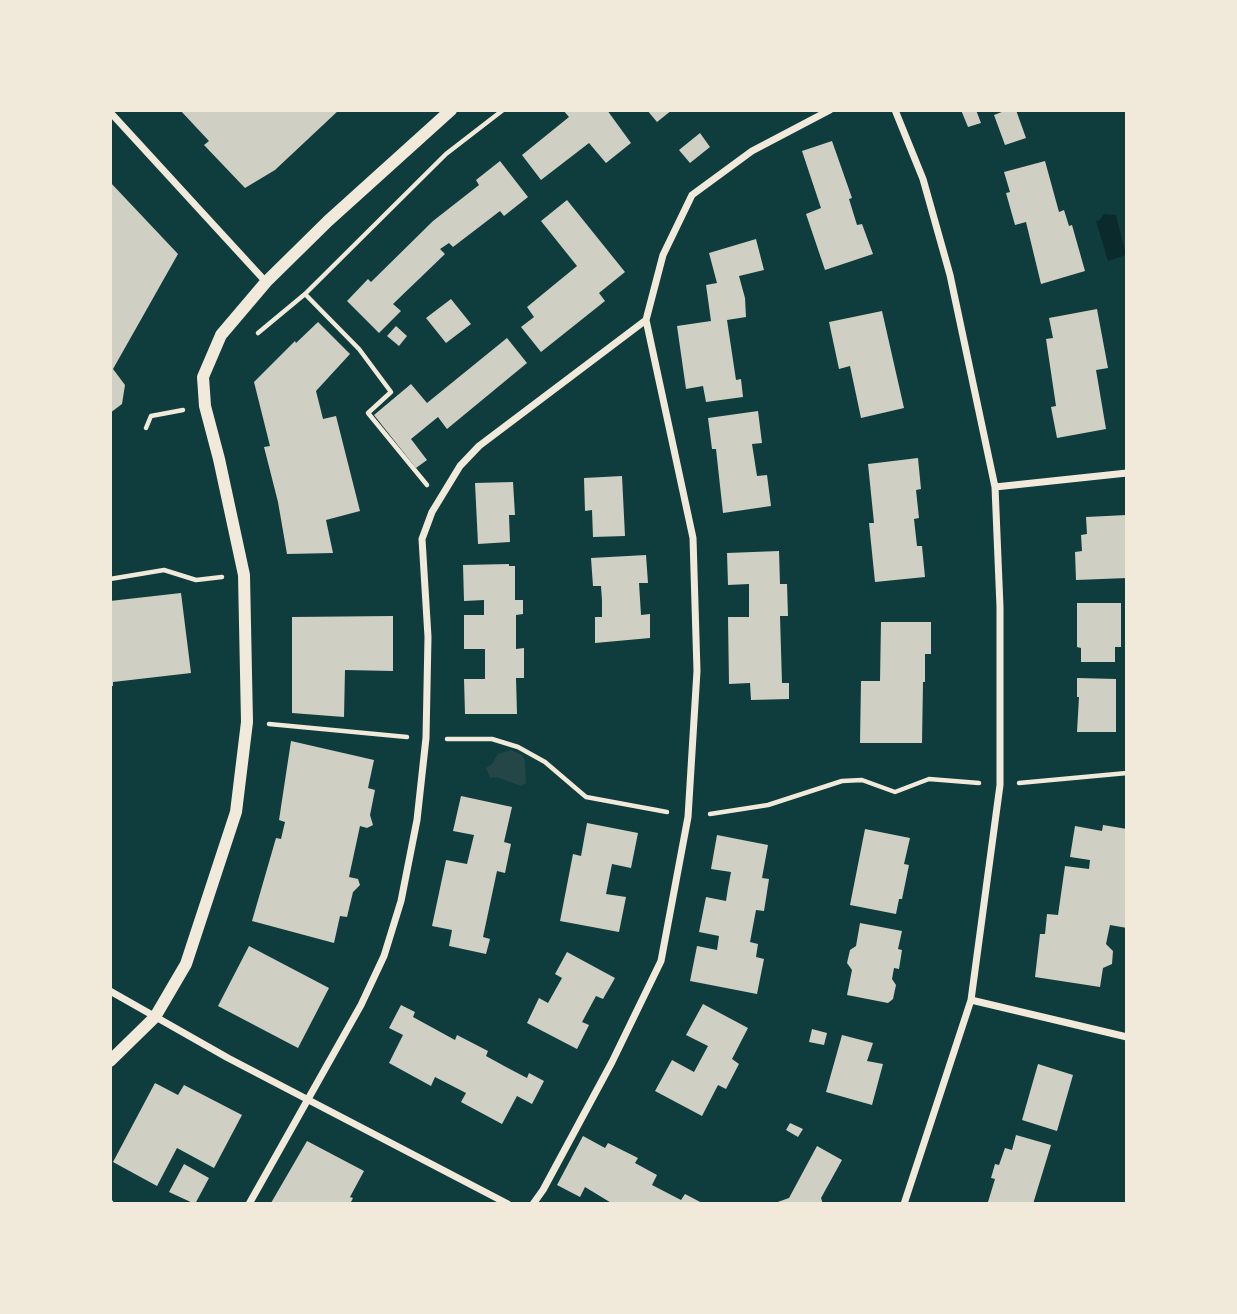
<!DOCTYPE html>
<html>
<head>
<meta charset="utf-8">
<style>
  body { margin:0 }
  #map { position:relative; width:1237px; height:1314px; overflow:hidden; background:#0f3d3e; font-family:"Sofia Sans Condensed",sans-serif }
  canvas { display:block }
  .frame { position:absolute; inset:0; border:112px solid #f1e9da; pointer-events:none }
</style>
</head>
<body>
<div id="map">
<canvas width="1237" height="1314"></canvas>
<div class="frame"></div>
</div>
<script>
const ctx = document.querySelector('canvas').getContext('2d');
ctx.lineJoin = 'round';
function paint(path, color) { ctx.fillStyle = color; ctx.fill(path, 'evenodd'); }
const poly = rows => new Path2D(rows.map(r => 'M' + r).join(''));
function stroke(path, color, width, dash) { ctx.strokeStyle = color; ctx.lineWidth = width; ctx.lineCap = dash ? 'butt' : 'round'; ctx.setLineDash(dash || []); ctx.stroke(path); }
paint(poly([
  [511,750,522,755,525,761,526,783,521,786,497,777,490,778,486,768,492,764,498,754]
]), '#244646');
paint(poly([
  [1104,214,1116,215,1126,255,1108,261,1096,221,1100,220]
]), '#0a2a2b');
paint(poly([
  [180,110,339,110,275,170,245,188,204,145,209,141],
  [563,110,607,110,631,143,606,163,589,143,541,180,522,155,569,117],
  [647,110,672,110,657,122],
  [961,110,976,110,981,123,968,127],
  [1007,110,1016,110,1026,138,1005,145,994,115],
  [700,133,710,147,690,163,679,150],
  [832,141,852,198,849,199,857,225,862,224,873,254,825,270,806,214,821,208,802,151],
  [500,161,528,197,504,216,500,211,453,247,449,243,440,249,445,254,393,304,401,311,379,333,347,301,368,279,371,282,433,221,479,185,476,180],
  [1045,161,1059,212,1064,210,1069,226,1072,225,1085,271,1041,284,1026,222,1015,225,1006,193,1010,192,1004,172],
  [110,182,178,254,113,369,125,385,122,404,110,413],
  [567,200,625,272,599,293,605,301,541,352,521,327,534,317,527,307,577,266,541,221],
  [756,239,764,270,739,276,745,298,746,317,727,320,736,380,741,379,743,397,706,402,703,386,686,389,677,326,711,321,706,285,717,283,709,253],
  [451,299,471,324,446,343,426,318],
  [1097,309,1108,368,1096,370,1106,429,1057,438,1051,407,1056,406,1046,339,1053,338,1049,318],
  [882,311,904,408,861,418,850,366,839,369,829,322],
  [318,322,350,354,316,391,323,419,336,416,360,511,326,520,333,553,287,554,278,502,264,447,270,446,254,382,295,341,296,343],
  [396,326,407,336,399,346,387,336],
  [507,338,527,363,447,429,438,417,411,439,427,460,416,468,374,415,411,384,427,403],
  [758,411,762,443,752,444,757,476,767,475,771,506,723,513,716,449,712,449,708,418],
  [918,458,921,489,916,490,919,518,914,519,917,546,922,546,925,577,875,582,869,523,874,523,868,464],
  [622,476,625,536,593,537,592,510,585,511,584,478],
  [513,482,515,515,509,515,510,542,478,544,475,483],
  [1127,515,1127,578,1076,580,1075,552,1082,551,1081,535,1087,534,1086,517],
  [779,551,780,584,787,584,788,616,780,616,782,683,789,683,789,699,751,700,750,683,729,684,728,617,749,617,749,584,728,585,727,553],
  [646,555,648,583,639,583,641,615,650,614,650,638,595,643,595,617,602,617,602,601,601,586,593,586,591,558],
  [509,564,509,566,515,566,515,600,523,600,523,614,516,615,516,649,524,648,524,678,516,678,517,714,465,714,464,679,485,679,485,649,464,649,464,615,484,615,484,600,464,601,463,565],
  [181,593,191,673,113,682,113,686,110,686,110,601],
  [1077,603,1121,603,1121,647,1115,647,1115,662,1081,662,1081,648,1077,647],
  [393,616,393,671,345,670,344,717,292,713,292,617],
  [881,622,931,622,931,654,925,654,925,682,923,682,922,743,860,743,861,681,880,681],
  [1077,678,1116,679,1116,732,1077,732,1079,697,1077,697],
  [291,741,374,760,368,788,375,790,370,815,373,825,367,828,360,826,349,877,358,879,360,885,353,892,347,917,340,916,334,943,252,921,276,838,281,839,285,822,279,820],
  [461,796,512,807,504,842,511,844,505,873,497,871,483,937,490,939,486,954,449,946,452,930,432,926,446,860,467,864,474,835,453,831],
  [587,823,638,833,631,868,612,864,606,894,626,897,619,932,560,921,573,854,581,856],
  [1103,825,1127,829,1127,928,1110,925,1106,944,1113,951,1112,964,1103,968,1100,987,1035,977,1040,934,1045,934,1047,914,1058,915,1065,866,1089,869,1090,860,1070,857,1075,826,1102,831],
  [865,829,910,838,904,864,909,865,902,899,899,899,896,914,850,905],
  [717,835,768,845,762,878,769,879,764,911,756,910,750,942,758,944,756,957,764,959,757,994,690,981,697,946,717,950,719,936,699,932,706,897,726,901,728,888,731,872,711,869],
  [860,923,902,931,898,949,902,950,899,969,894,968,892,979,896,985,893,999,888,1003,847,995,852,970,847,963,850,950,856,946],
  [249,946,329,988,298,1048,218,1006],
  [567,952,615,978,603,999,596,996,582,1022,589,1025,577,1049,527,1023,539,998,548,1003,562,978,555,974],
  [703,1004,748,1028,732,1059,739,1064,726,1089,718,1085,702,1116,655,1091,672,1060,694,1072,708,1046,686,1035],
  [401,1005,415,1012,413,1017,455,1040,457,1035,488,1051,486,1056,506,1067,527,1078,529,1073,544,1081,532,1104,517,1096,502,1124,461,1102,466,1093,435,1077,431,1086,389,1063,403,1035,389,1028],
  [812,1029,827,1033,824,1045,809,1042],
  [842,1035,873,1043,867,1061,883,1064,872,1105,826,1092],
  [1038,1064,1073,1075,1057,1131,1022,1120],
  [155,1083,178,1095,184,1085,242,1115,214,1168,177,1148,157,1186,113,1162],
  [790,1123,803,1129,798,1137,786,1130],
  [1016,1135,1051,1145,1033,1204,994,1204,988,1202,995,1179,991,1178,995,1164,999,1165,1005,1148,1012,1150],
  [583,1136,605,1148,608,1143,638,1158,635,1163,657,1175,652,1185,681,1200,685,1194,704,1204,613,1204,585,1187,580,1197,557,1185],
  [307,1141,364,1171,350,1197,353,1198,350,1204,271,1203],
  [817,1146,842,1160,821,1198,823,1204,772,1204,789,1198],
  [184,1164,209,1178,195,1204,169,1192]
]), '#cfcfc3');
stroke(poly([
  [305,294,359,349,391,392,368,413,427,485],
  [258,333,305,294,446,154,503,110],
  [146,428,151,416,183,410],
  [110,579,164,570,196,580,222,577],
  [269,724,407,737],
  [447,739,492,739,518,747,545,762,586,797,667,812],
  [1019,783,1127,773],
  [710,814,768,805,842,781,862,780,895,792,929,779,979,783],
  [110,1201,112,1204]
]), '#f1e9da', 4.5);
stroke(poly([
  [895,110,923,179,950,275,995,487,1000,607,1000,785,971,1000,904,1204],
  [110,112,266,282],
  [995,487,1127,473],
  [110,991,228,1058,508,1204],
  [971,1000,1127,1037],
  [249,1204,361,1005,384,956,401,901,417,820,426,738,428,637,422,539,432,512,460,466,479,446,646,320],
  [533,1204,543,1190,612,1062,661,961,688,817,697,671,693,538,646,320,663,255,692,195,752,151,830,110]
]), '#f1e9da', 7);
stroke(poly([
  [110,1061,155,1017,186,964,236,812,247,722,244,575,219,459,205,406,203,377,221,335,266,282,328,221,451,110]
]), '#f1e9da', 12);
</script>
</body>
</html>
